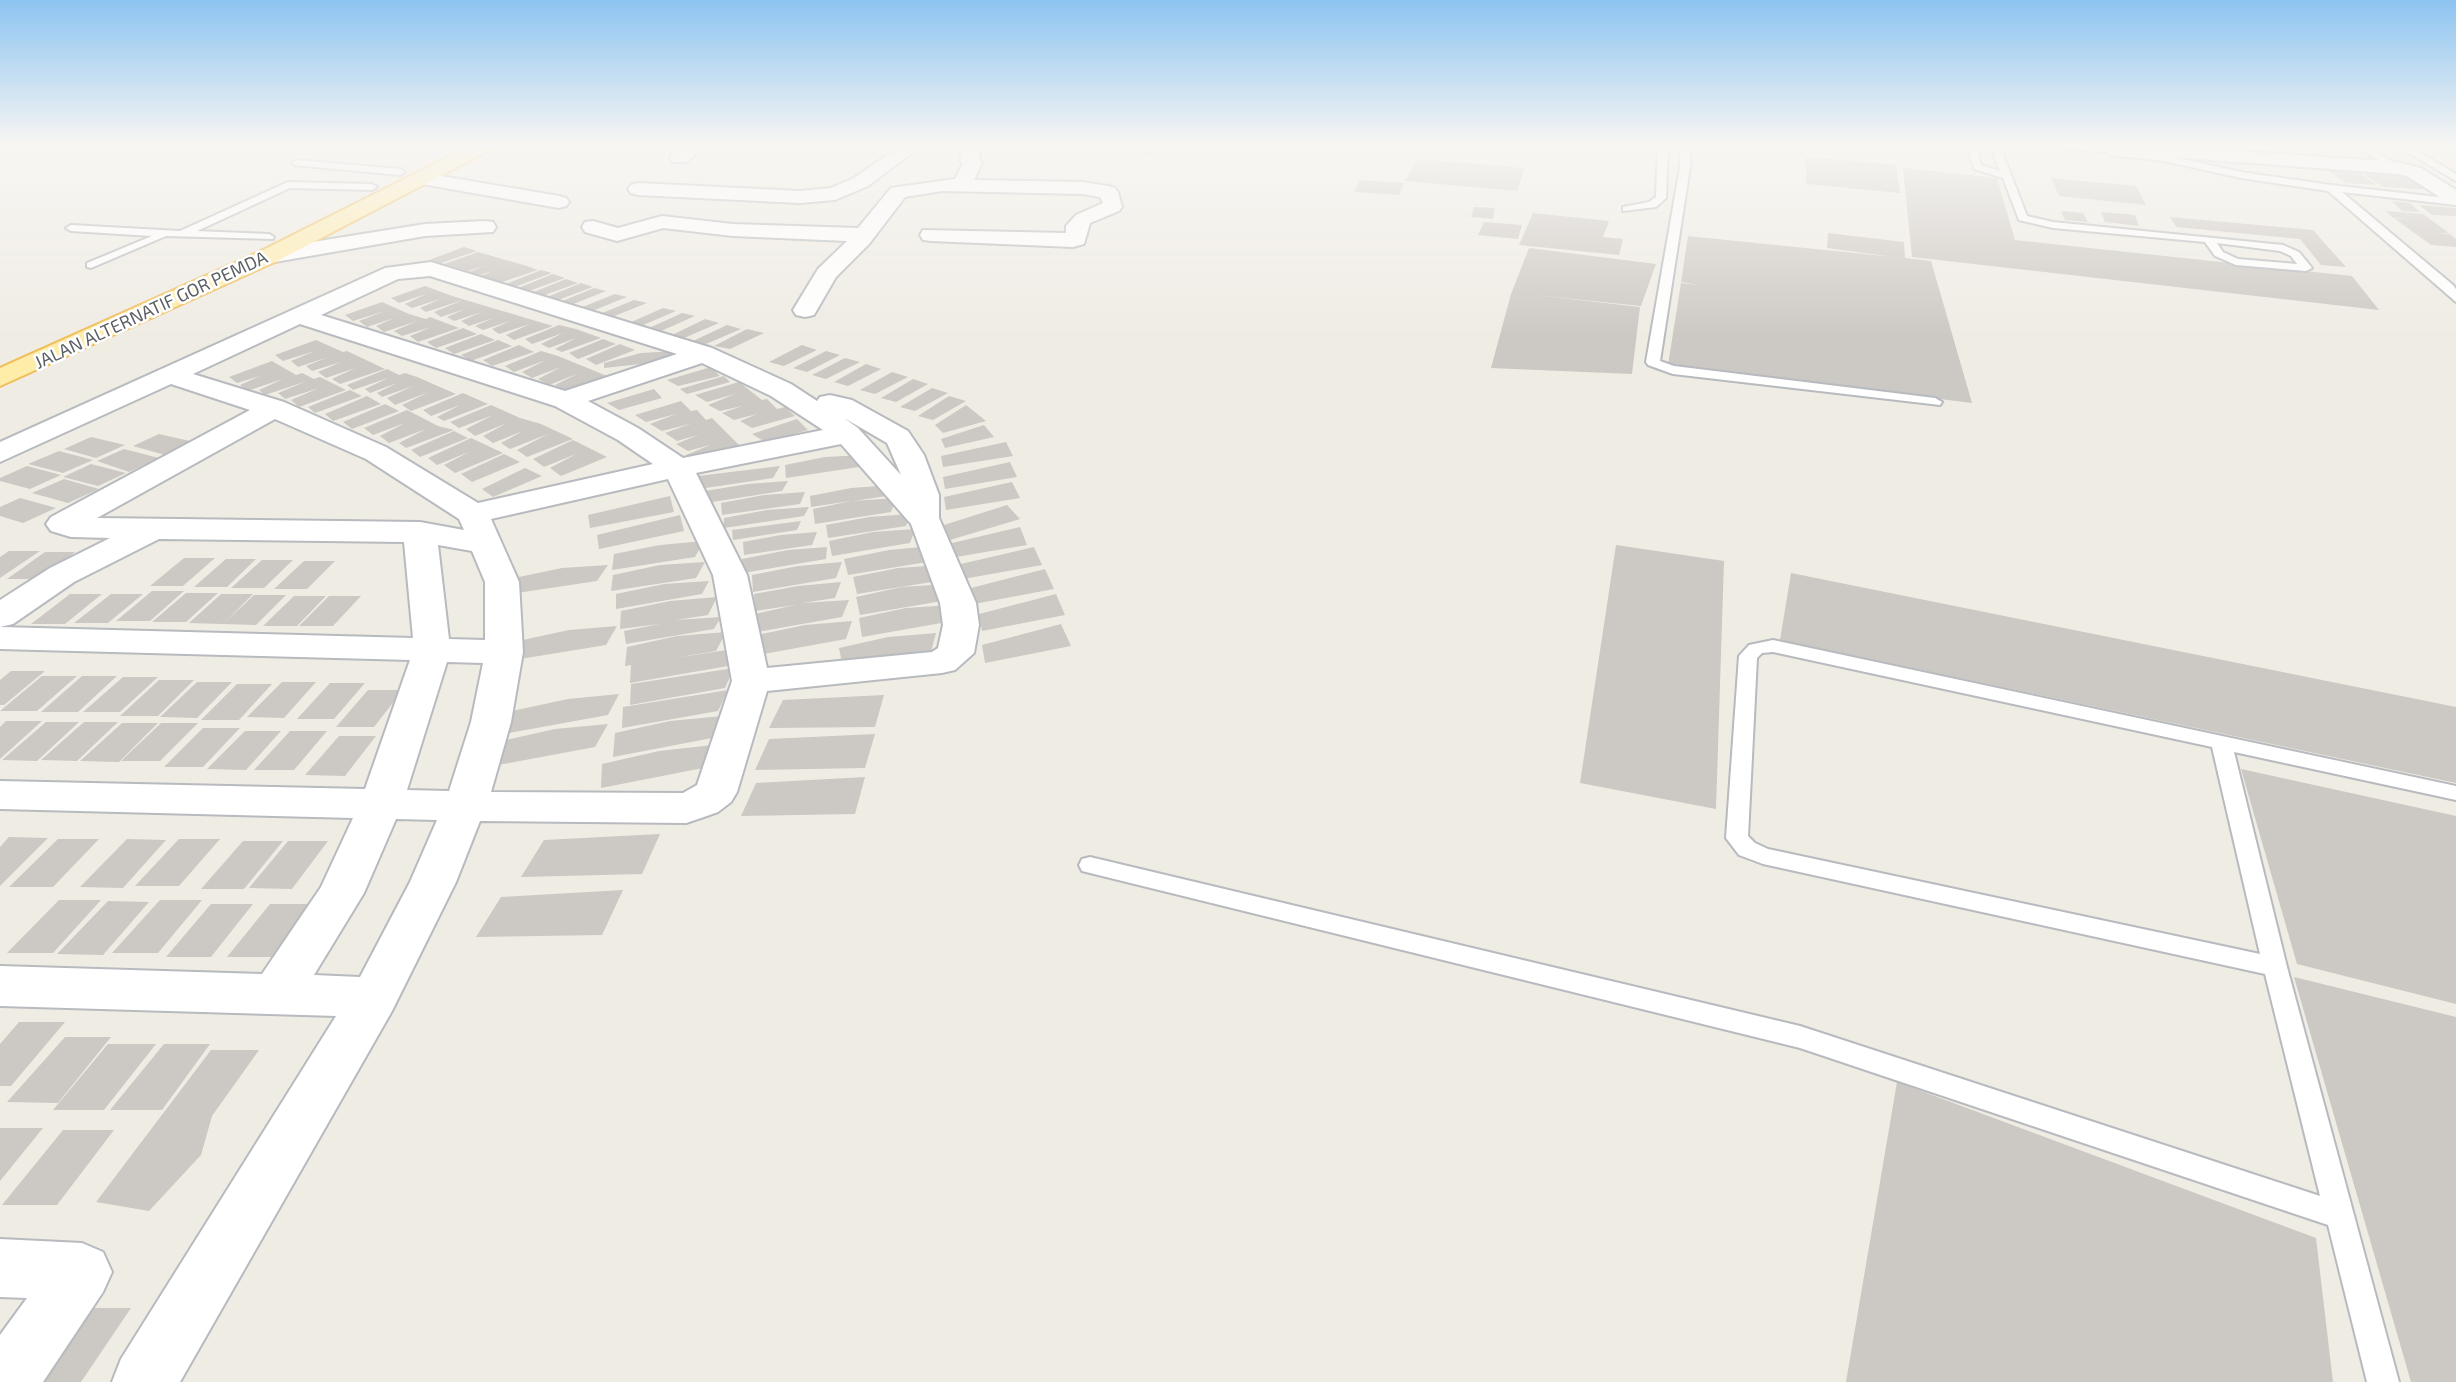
<!DOCTYPE html>
<html>
<head>
<meta charset="utf-8">
<style>
  body { margin:0 }
  canvas { display:block; background:#efece4 }
</style>
</head>
<body>
<canvas width="2456" height="1382"></canvas>
<script>
const ctx = document.querySelector('canvas').getContext('2d');
ctx.lineJoin = 'round';
function paint(path, color) { ctx.fillStyle = color; ctx.fill(path, 'evenodd'); }
const poly = rows => new Path2D(rows.map(r => 'M' + r).join(''));
function stroke(path, color, width, dash) { ctx.strokeStyle = color; ctx.lineWidth = width; ctx.lineCap = dash ? 'butt' : 'round'; ctx.setLineDash(dash || []); ctx.stroke(path); }
function label(font, color, halo, rows, align = 'center') {
  ctx.font = font + ' "Exo 2",sans-serif'; ctx.lineWidth = 5; ctx.setLineDash([]); ctx.textBaseline = 'middle'; ctx.strokeStyle = halo; ctx.fillStyle = color; for (const [text, x, y, turn = 0] of rows) {
    ctx.save(); ctx.translate(x, y); ctx.rotate((+turn || 0) * Math.PI / 180); ctx.textAlign = isNaN(turn) ? turn : align; if (halo) ctx.strokeText(text, 0, 0); ctx.fillText(text, 0, 0); ctx.restore();
  }
}
paint(poly([
  [1806,157,1896,165,1900,193,1806,184],
  [1417,159,1525,168,1517,191,1405,181],
  [1903,168,1997,178,2015,240,2352,276,2379,310,1912,257],
  [2327,170,2357,171,2377,185,2346,183],
  [2359,171,2406,171,2439,190,2383,187],
  [2051,178,2136,186,2146,205,2059,196],
  [1360,180,1404,183,1399,195,1354,192],
  [2392,201,2410,203,2420,212,2402,211],
  [2419,205,2456,208,2456,216,2432,215],
  [1474,207,1495,208,1493,219,1471,217],
  [2061,211,2083,213,2088,222,2065,220],
  [2386,211,2423,214,2449,233,2437,233,2450,234,2456,239,2456,247,2431,245,2395,219,2411,219,2393,218],
  [2101,212,2135,215,2139,226,2105,222],
  [1533,213,1609,221,1603,237,1623,239,1619,255,1519,245],
  [2170,217,2313,230,2346,267,2321,265,2300,239,2176,227],
  [1484,222,1522,225,1518,239,1478,235],
  [1828,233,1904,242,1905,258,1931,261,1972,403,1668,365,1681,283,1700,285,1681,282,1688,236,1894,257,1827,248],
  [464,247,477,251,441,263,429,260],
  [1529,248,1656,264,1641,306,1534,295,1640,307,1632,374,1491,368,1511,294],
  [478,252,527,266,538,270,502,282,481,276,492,271,480,275,469,272,486,265,468,271,444,264],
  [541,270,552,273,517,286,506,284],
  [553,274,565,278,529,291,518,288],
  [566,279,578,283,542,296,531,293],
  [581,283,593,287,558,300,547,297],
  [425,286,452,296,553,326,514,340,506,335,530,324,499,334,492,329,510,321,483,330,475,326,493,318,469,326,461,321,482,312,454,321,447,317,465,309,441,317,434,312,463,300,426,312,420,308,440,299,412,308,405,304,426,294,399,303,391,298],
  [594,288,606,291,571,305,560,302],
  [615,294,627,297,592,311,580,308],
  [634,300,647,303,612,317,600,314],
  [382,302,409,314,426,319,430,317,459,328,418,342,410,336,431,327,402,336,394,331,417,321,384,332,376,326,394,318,367,327,359,321,385,311,353,321,345,315],
  [663,308,676,311,641,326,629,323],
  [682,313,695,316,661,331,649,328],
  [705,319,719,323,684,338,672,335],
  [559,325,576,329,601,338,562,352,555,349,576,338,549,348,541,344,563,333,532,344,525,339],
  [727,325,741,329,706,344,693,341],
  [463,328,477,334,436,348,427,342],
  [747,329,764,333,730,349,714,346],
  [481,334,495,340,454,354,445,348],
  [603,339,616,344,578,359,569,353],
  [316,340,343,352,347,351,385,369,340,384,332,379,355,368,326,378,318,372,341,362,312,371,306,366,328,357,298,367,291,361,315,351,283,361,275,355],
  [498,340,512,346,471,361,461,355],
  [620,344,635,350,596,365,586,359],
  [519,345,534,352,492,366,483,360],
  [802,345,817,350,784,366,769,362],
  [541,351,558,356,607,376,565,392,555,385,577,374,549,385,538,379,561,367,532,378,522,372,546,360,514,372,505,366],
  [676,351,669,361,604,368,604,363,641,353],
  [826,351,840,355,807,372,793,368],
  [845,358,860,362,826,379,812,375],
  [272,361,296,375,302,373,314,379,320,377,346,390,299,407,291,400,319,388,285,399,278,393,307,381,265,395,259,390,283,379,247,391,240,385,260,376,237,383,229,377],
  [866,364,881,369,848,386,834,382],
  [711,367,720,376,678,386,667,380],
  [387,369,399,375,405,373,417,377,456,394,411,411,402,405,429,392,395,405,387,398,413,386,382,397,377,393,397,383,370,393,365,389,388,378,353,390,347,385],
  [892,372,908,377,875,394,860,390],
  [724,376,730,382,687,394,680,389],
  [913,379,928,384,896,402,881,398],
  [739,382,762,400,767,399,777,409,785,407,795,416,752,428,740,421,757,414,734,420,722,413,742,406,720,411,708,405,735,394,707,402,695,395],
  [932,388,948,393,915,411,900,407],
  [654,389,662,398,619,410,607,403],
  [350,390,362,396,315,413,308,407],
  [463,393,488,404,444,421,437,417,460,405,431,416,423,410],
  [367,396,381,404,333,421,325,414],
  [949,396,966,401,933,420,918,416],
  [681,401,691,411,697,410,706,420,712,418,744,450,698,463,686,455,710,445,688,451,676,444,698,435,677,441,665,433,690,424,662,431,650,424,676,414,646,422,635,415],
  [385,404,399,411,352,429,343,422],
  [491,405,520,418,541,424,573,439,527,457,517,450,548,434,510,449,501,443,523,431,493,443,483,436,507,423,475,436,466,429,493,415,459,428,450,422],
  [966,405,986,421,943,433,935,425],
  [407,410,438,426,454,430,406,448,399,443,426,429,389,443,380,436,405,423,373,435,364,428],
  [797,419,808,430,765,442,752,434],
  [984,425,994,437,945,448,941,439],
  [454,431,468,438,420,457,411,450],
  [159,434,194,442,165,455,133,446],
  [91,437,125,445,96,458,64,449],
  [471,438,503,453,455,473,444,465,469,452,437,465,428,458],
  [573,440,607,457,561,476,550,468,576,454,544,467,533,459],
  [1006,442,1013,456,943,467,941,456],
  [124,449,159,458,129,472,97,461],
  [59,451,93,460,63,473,28,464],
  [504,454,520,462,472,482,461,474],
  [864,455,859,467,786,478,785,465,825,457],
  [1010,462,1017,477,945,489,943,477],
  [91,464,126,473,98,486,63,477],
  [27,466,61,475,30,489,0,481,0,478],
  [780,466,773,478,699,489,698,476],
  [525,468,542,476,493,497,482,489],
  [64,479,99,489,68,503,32,493],
  [788,481,782,491,706,503,705,491,748,484],
  [1012,482,1020,498,946,510,944,497],
  [892,485,887,496,853,501,896,498,891,512,815,524,813,509,851,501,811,507,810,496,851,488],
  [805,492,800,504,722,515,721,503,764,495],
  [670,496,674,512,590,528,588,515],
  [20,498,56,508,23,523,0,516,0,507],
  [1007,505,1020,519,950,540,944,525],
  [809,507,804,516,724,528,724,518,767,510],
  [910,514,906,526,828,538,826,525,869,517],
  [680,515,684,531,599,549,597,535],
  [801,521,797,530,733,540,732,530],
  [1020,527,1027,545,950,558,948,544],
  [915,529,910,543,832,556,829,541,873,532],
  [817,532,812,545,744,555,743,542,781,535],
  [704,541,695,557,612,570,614,554,660,545],
  [1616,545,1724,561,1716,809,1580,783],
  [932,546,927,562,848,575,844,559,889,550],
  [827,547,826,559,743,573,742,559,788,550],
  [1034,547,1042,565,963,579,961,564],
  [9,551,40,551,0,578,0,557],
  [45,552,75,552,40,579,7,579],
  [184,558,215,558,183,586,150,586],
  [226,559,256,559,227,587,194,587],
  [262,560,293,560,264,588,231,588],
  [304,561,335,561,307,589,274,589],
  [705,562,696,578,611,591,613,575,660,565],
  [842,562,836,578,753,592,752,575,798,566],
  [608,565,597,581,510,594,514,578,562,568],
  [943,565,938,581,857,594,853,577,898,568],
  [1045,569,1054,589,974,604,971,588],
  [1791,573,2456,707,2456,783,1780,640],
  [709,581,702,594,616,609,616,594,664,584],
  [841,582,835,598,802,603,849,600,842,617,757,632,755,614,795,605,755,611,754,594,798,586],
  [947,584,942,601,860,615,856,597,902,587],
  [152,591,184,591,150,621,116,621],
  [186,593,218,593,186,622,152,622],
  [70,594,102,594,65,624,31,624],
  [111,594,143,594,108,623,74,623],
  [221,594,253,594,224,623,254,595,286,595,256,625,189,623],
  [1056,594,1065,615,982,631,979,614],
  [294,596,326,596,297,626,263,626],
  [329,596,361,596,333,626,299,626],
  [717,597,708,615,676,620,721,617,714,629,626,644,624,631,659,624,620,629,621,611,670,601],
  [952,605,947,622,862,637,859,618,906,608],
  [852,621,846,639,758,655,757,635,805,625],
  [1061,624,1071,646,985,663,982,645],
  [617,626,606,645,514,660,518,641,569,630],
  [726,632,716,651,674,658,727,650,728,666,630,683,631,665,625,666,627,647,677,636],
  [936,633,931,652,843,668,839,648,888,637],
  [734,668,725,688,630,705,631,684],
  [11,671,45,671,4,705,0,705,0,680],
  [42,676,77,676,37,711,0,711],
  [82,676,117,676,78,712,41,712],
  [123,677,158,677,120,712,83,712],
  [159,680,194,680,158,716,120,716],
  [197,682,232,682,197,718,160,717],
  [282,682,316,682,284,718,247,717],
  [330,683,365,683,334,719,297,719],
  [237,684,272,684,239,720,201,720],
  [368,690,403,690,374,727,336,727],
  [728,690,718,711,622,728,623,707],
  [619,694,608,715,509,733,512,711,568,699],
  [884,695,875,727,769,728,783,700],
  [722,716,712,738,613,757,615,733,670,721],
  [6,721,42,721,0,759,0,727],
  [46,722,79,722,37,761,2,760],
  [84,722,118,722,77,761,41,760],
  [122,723,158,723,119,762,80,761],
  [161,723,198,723,160,761,121,761],
  [608,724,595,747,493,766,497,742,555,729],
  [203,728,240,728,203,767,164,767],
  [245,731,281,731,246,770,207,769],
  [290,731,327,731,294,770,254,770],
  [875,734,865,768,755,770,769,739],
  [339,736,376,736,345,776,305,775],
  [713,745,703,768,601,788,602,764,659,751],
  [2241,769,2456,816,2456,1004,2297,964],
  [865,777,855,814,741,816,756,783],
  [660,834,642,874,521,877,544,840],
  [9,837,48,838,0,886,0,847],
  [58,839,99,839,53,887,9,887],
  [127,839,166,840,123,888,80,887],
  [179,839,220,839,179,886,135,886],
  [243,841,283,841,244,889,201,889],
  [288,841,328,841,292,889,249,888],
  [623,890,602,935,476,937,501,897],
  [59,900,101,900,53,953,7,953],
  [160,900,202,900,158,953,112,953],
  [108,901,149,902,103,955,57,954],
  [211,904,253,904,211,957,166,957],
  [270,904,312,904,273,957,227,957],
  [2294,977,2456,1017,2456,1382,2411,1382],
  [19,1022,65,1022,11,1086,0,1086,0,1044],
  [65,1037,111,1037,58,1103,7,1102],
  [108,1044,156,1044,104,1110,53,1110],
  [164,1044,210,1044,162,1110,110,1110],
  [211,1050,259,1050,212,1116,201,1155,149,1211,96,1202],
  [1897,1082,2316,1238,2333,1382,1846,1382],
  [0,1128,43,1128,0,1181],
  [63,1130,114,1130,57,1205,2,1205],
  [74,1308,131,1308,81,1382,20,1382]
]), '#ccc8c3');
const lane = poly([
  [434,144,456,144,457,145,452,148,434,144],
  [1148,144,1158,144,1148,153,1143,150,1148,144],
  [1658,144,1668,144,1666,198,1656,207,1623,211,1623,207,1649,202,1656,197,1658,144],
  [1680,144,1690,144,1690,167,1660,361,1674,366,1935,398,1942,402,1940,405,1673,374,1648,365,1646,362,1680,167,1680,144],
  [1967,144,1976,144,1981,165,2000,171,1990,144,1999,144,2027,216,2053,222,2283,245,2299,252,2312,268,2306,271,2236,265,2215,256,2205,242,2053,228,2019,220,2003,178,1974,169,1967,144],
  [2217,243,2280,251,2291,256,2297,264,2238,259,2223,252,2217,243],
  [2353,144,2364,144,2402,168,2394,170,2353,144],
  [2394,144,2405,144,2456,174,2456,181,2394,144],
  [2113,150,2164,155,2241,172,2331,185,2456,199,2456,205,2342,192,2453,285,2456,289,2456,302,2328,191,2241,178,2164,161,2110,155,2108,153,2113,150],
  [297,160,400,169,405,172,400,175,294,165,292,163,297,160],
  [288,182,372,184,377,187,372,190,290,188,197,231,269,234,274,237,273,239,166,236,91,268,87,267,87,263,152,236,71,231,66,228,71,225,180,231,288,182],
  [1773,640,2456,786,2456,800,2234,752,2287,967,2399,1382,2367,1382,2328,1225,1800,1048,1090,873,1082,871,1079,865,1082,859,1090,857,1800,1026,2320,1196,2265,974,1763,864,1739,855,1726,838,1739,656,1749,645,1773,640],
  [1773,652,2212,747,2260,954,1768,849,1755,843,1748,836,1757,658,1762,653,1773,652]
]);
const street = poly([
  [690,144,711,144,686,162,672,162,670,158,672,154,690,144],
  [903,144,924,144,868,186,835,200,800,203,638,195,631,193,628,189,631,185,638,183,800,191,831,188,854,178,903,144],
  [958,144,977,144,980,148,979,158,982,163,974,180,1083,182,1108,186,1115,188,1118,192,1122,207,1119,211,1090,223,1084,244,1073,247,931,241,923,240,920,235,923,230,1066,233,1066,226,1076,215,1103,203,1100,197,1083,194,942,191,905,197,869,244,836,277,814,315,805,317,796,315,793,310,818,269,847,241,733,236,663,228,617,241,585,232,582,227,585,222,593,221,618,228,662,216,733,224,858,228,891,188,955,179,963,164,960,160,962,149,958,144],
  [2057,144,2139,144,2397,162,2421,168,2456,190,2456,205,2449,203,2407,176,2397,174,2066,149,2057,144],
  [423,173,559,196,566,198,569,202,566,206,559,208,416,183,413,179,416,175,423,173],
  [485,221,493,222,496,227,493,232,425,236,269,263,261,261,258,256,261,251,269,249,425,224,485,221],
  [431,262,712,348,791,384,817,401,820,397,830,395,852,400,908,431,924,455,939,495,939,518,976,603,979,625,974,653,955,670,942,673,767,691,737,792,731,802,718,812,701,818,686,823,480,821,456,882,392,1011,180,1382,112,1382,121,1359,336,1016,0,1006,0,966,262,974,321,887,353,818,0,809,0,781,365,789,410,660,0,649,0,627,413,638,404,542,159,539,74,582,13,624,0,627,0,600,50,568,110,538,71,537,51,531,46,524,51,517,250,410,171,384,0,462,0,442,385,268,431,262],
  [430,276,677,354,565,391,321,315,398,279,430,276],
  [300,324,555,406,618,440,653,464,478,503,386,447,284,402,193,374,300,324],
  [702,363,771,396,823,430,683,458,638,428,588,401,702,363],
  [844,418,887,443,901,475,858,428,844,418],
  [275,419,366,459,459,519,464,530,420,522,97,518,275,419],
  [841,444,911,524,940,603,943,625,938,648,932,652,767,668,747,575,696,473,841,444],
  [668,479,713,575,732,681,697,785,683,793,491,792,511,722,523,652,519,582,491,519,668,479],
  [438,545,472,551,485,582,485,640,449,639,438,545],
  [447,662,483,663,471,722,449,791,407,790,447,662],
  [396,819,437,820,410,882,360,977,314,975,364,893,396,819],
  [0,1239,82,1243,103,1252,112,1272,103,1292,43,1382,0,1382,0,1335,27,1298,0,1297,0,1239]
]);
const primary = poly([
  [474,144,497,144,494,148,277,261,0,386,0,368,261,251,474,144]
]);
stroke(lane, '#b7babe', 4);
stroke(street, '#b7babe', 4);
stroke(primary, '#f0be5b', 4);
paint(lane, '#fff');
paint(street, '#fff');
paint(primary, '#feeca9');
const sky = ctx.createLinearGradient(0, 0, 0, 337);
sky.addColorStop(0, '#8dc4f1');
sky.addColorStop(0.43, '#f8f6f3');
sky.addColorStop(1, '#f8f6f300');
ctx.fillStyle = sky;
ctx.fillRect(0, 0, 2456, 337);
label('18px', '#5c6065', '#fff', [
  ["JALAN ALTERNATIF GOR PEMDA",151,310,-25]
]);
</script>
</body>
</html>
